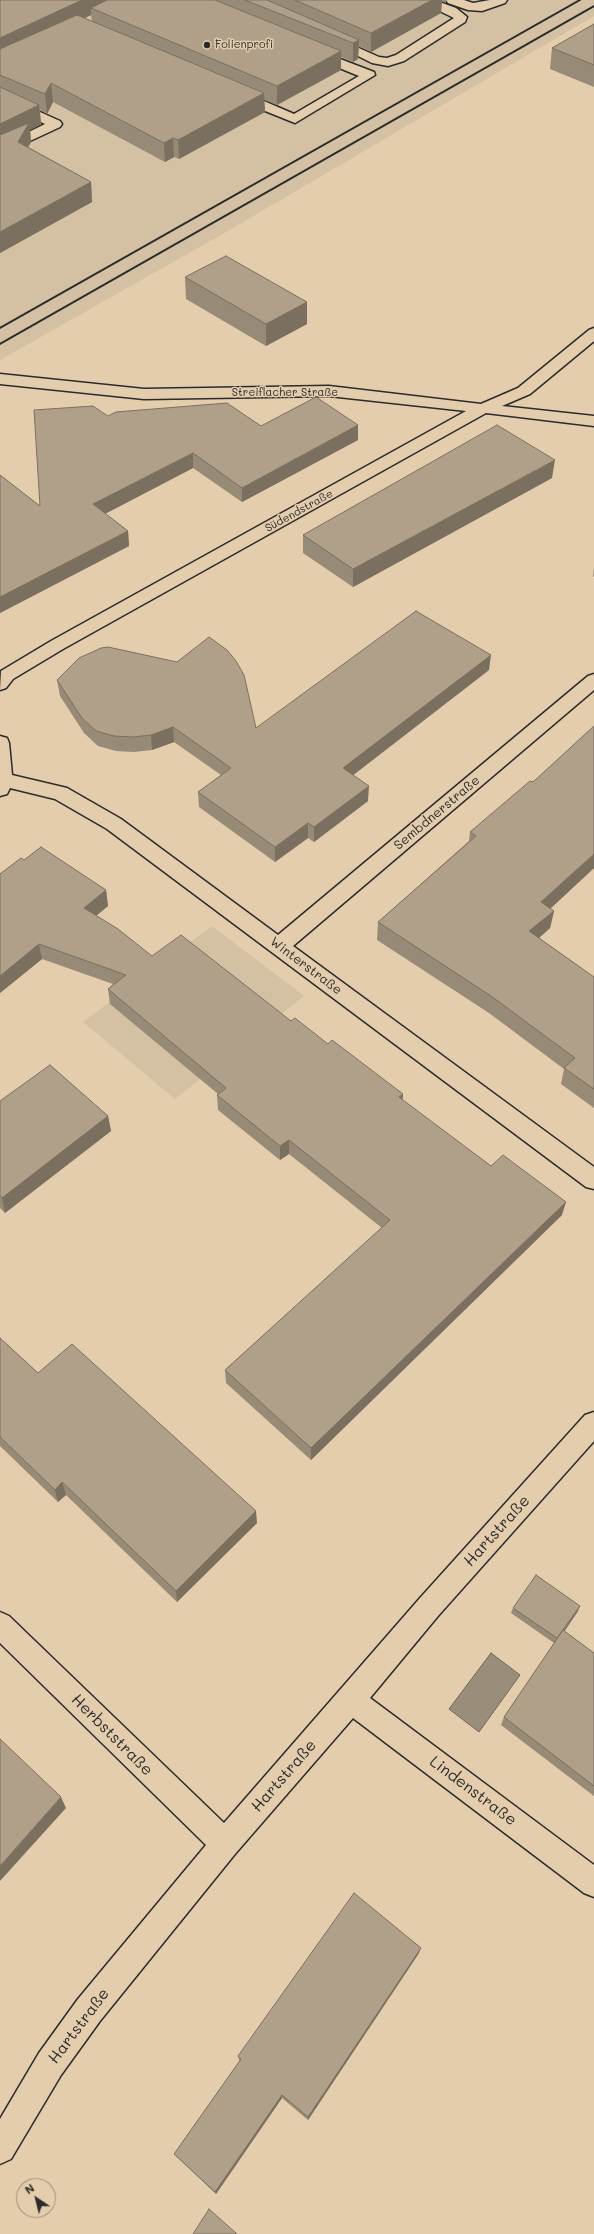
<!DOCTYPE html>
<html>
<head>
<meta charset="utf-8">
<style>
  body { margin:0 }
  #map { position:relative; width:594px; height:2234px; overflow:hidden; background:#e4cdad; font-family:Mali,sans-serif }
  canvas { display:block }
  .north { position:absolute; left:16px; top:2178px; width:40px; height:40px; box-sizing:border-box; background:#e4cdad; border:1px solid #9a8c79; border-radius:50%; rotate:325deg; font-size:11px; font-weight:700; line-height:16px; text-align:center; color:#2b2b2b }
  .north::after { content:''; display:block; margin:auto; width:14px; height:18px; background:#2b2b2b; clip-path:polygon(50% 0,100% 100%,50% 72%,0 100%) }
</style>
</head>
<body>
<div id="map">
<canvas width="594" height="2234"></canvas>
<div class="north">N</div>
</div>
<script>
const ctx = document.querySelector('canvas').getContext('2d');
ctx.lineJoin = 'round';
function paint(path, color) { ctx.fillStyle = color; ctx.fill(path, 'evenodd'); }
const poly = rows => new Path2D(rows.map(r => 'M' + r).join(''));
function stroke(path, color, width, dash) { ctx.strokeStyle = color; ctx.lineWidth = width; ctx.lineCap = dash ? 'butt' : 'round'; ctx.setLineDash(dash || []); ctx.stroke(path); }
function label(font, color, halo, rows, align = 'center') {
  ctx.font = font + ' Mali,sans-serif'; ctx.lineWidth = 3; ctx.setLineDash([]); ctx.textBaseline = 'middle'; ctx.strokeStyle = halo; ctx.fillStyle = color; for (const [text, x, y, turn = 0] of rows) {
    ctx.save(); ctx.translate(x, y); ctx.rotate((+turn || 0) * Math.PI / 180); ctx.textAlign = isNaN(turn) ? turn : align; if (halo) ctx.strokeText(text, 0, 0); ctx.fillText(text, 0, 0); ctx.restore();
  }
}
paint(poly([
  [0,0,594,0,594,16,228,231,0,360],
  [212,926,304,996,175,1099,83,1022]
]), '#d4c0a2');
const water = poly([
  [491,1653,520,1675,479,1732,449,1709,491,1653]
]);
paint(water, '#9a8d7a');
stroke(water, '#6e665a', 1);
const minor = poly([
  [417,0,434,0,456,8,467,17,465,22,404,61,388,66,372,63,326,40,332,36,379,57,387,58,396,55,454,18,417,0],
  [446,0,464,0,473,3,490,0,507,0,505,3,482,11,468,10,448,3,446,0],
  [314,49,374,72,375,75,295,123,233,98,232,95,233,92,243,92,294,114,359,76,310,56,308,53,310,50,314,49],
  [0,94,60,121,62,124,60,127,0,155,0,146,45,124,0,103,0,94],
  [594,328,594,341,530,394,502,406,594,416,594,426,486,413,63,649,13,679,6,688,0,690,1,671,51,641,466,411,329,396,144,399,0,384,0,374,144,389,329,386,481,404,518,388,589,330,594,328],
  [594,674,594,690,293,946,594,1167,594,1189,586,1187,107,829,55,799,10,788,7,794,0,796,0,736,7,738,9,743,12,775,67,788,121,819,278,935,588,676,594,674],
  [594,1412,594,1441,438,1616,370,1698,594,1865,594,1897,584,1893,353,1718,235,1854,100,2021,61,2075,11,2159,0,2164,0,2119,39,2053,78,1999,206,1845,0,1643,0,1612,9,1616,224,1823,420,1598,585,1415,594,1412]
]);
stroke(minor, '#2b2b2b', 3);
paint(minor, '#e4cdad');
stroke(poly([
  [0,328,580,0],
  [0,344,594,6]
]), '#2b2b2b', 2);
paint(poly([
  [0,0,446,0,446,3,442,1,441,13,371,52,359,46,358,59,353,62,341,57,341,70,277,105,264,100,265,112,179,159,174,157,165,162,53,102,47,114,40,110,41,124,30,130,31,142,28,147,91,182,92,202,0,253],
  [91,15,92,21,85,18],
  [594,24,594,87,550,69,552,48],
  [185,277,307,302,307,324,266,346,186,299],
  [108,416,261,426,358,425,358,440,242,502,193,468,105,514,128,531,129,546,0,613,0,475,40,506],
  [552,478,353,587,303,553,303,535],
  [594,568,594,577,593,576],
  [489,670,353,775,368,801,314,842,308,838,275,862,199,807,198,792,221,775,174,742,152,750,134,752,116,751,98,746,84,733,60,696,57,680,256,728],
  [470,832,594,868,550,909,554,911,550,928,539,938,594,977,594,1108,561,1084,564,1069,489,1013,377,940,378,922,469,841],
  [24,860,106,890,108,906,96,916,152,956,291,1021,328,1044,403,1094,402,1100,491,1166,562,1215,311,1460,226,1383,225,1370,382,1228,289,1154,280,1160,218,1110,217,1095,218,1094,110,1004,108,989,113,984,42,959,0,993],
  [0,1101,108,1116,111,1131,5,1213,0,1208],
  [0,1338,38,1373,257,1523,177,1602,66,1495,58,1502,0,1446],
  [513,1608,578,1611,564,1631,594,1653,594,1796,501,1725,504,1717,554,1643,511,1613],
  [419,1953,308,2120,282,2098,216,2194,176,2156,174,2154,240,2061,239,2060,238,2056]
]), '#978a76');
paint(poly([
  [82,0,123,0,91,8,91,15,0,58,0,38],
  [432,0,442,0,441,13,371,52,371,33],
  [359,40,358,59,353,62,353,43],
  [341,51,341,70,277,105,277,86],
  [51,83,53,102,47,114,45,94],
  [264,93,265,112,179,159,178,140],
  [39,105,41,124,30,130,31,142,21,161,0,144,0,124],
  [173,138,174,157,165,162,164,143],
  [91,182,92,202,0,253,0,232],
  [307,302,307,324,266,346,266,324],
  [358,425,358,440,242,502,242,488],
  [193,453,193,468,95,519,93,504],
  [555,460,552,478,353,587,353,569],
  [128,531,129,546,0,613,0,597],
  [491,655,489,670,343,783,343,768],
  [173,727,174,742,152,750,151,735],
  [369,786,368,801,314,842,314,827],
  [308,823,308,838,275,862,275,847],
  [594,854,594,868,538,920,541,902],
  [106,890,108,906,86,924,84,908],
  [554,911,550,928,527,949,529,931],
  [39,944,42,959,0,993,0,976],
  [403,1094,402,1108,399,1097],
  [108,1116,111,1131,5,1213,2,1198],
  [289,1140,289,1154,280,1160,280,1146],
  [566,1202,562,1215,311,1460,311,1448],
  [62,1482,66,1495,58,1502,55,1490],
  [256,1511,257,1523,177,1602,176,1591],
  [580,1606,578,1611,556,1644,558,1639],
  [61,1797,66,1808,0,1881,0,1866],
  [421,1948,419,1953,308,2120,308,2117],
  [282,2095,282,2098,216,2194,215,2192]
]), '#7b7060');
const building = poly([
  [0,0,82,0,0,38,0,0],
  [107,0,215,0,341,51,277,86,91,8,107,0],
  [245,0,267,0,359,40,353,43,245,0],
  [295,0,432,0,371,33,295,0],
  [77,15,264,93,178,140,173,138,164,143,51,83,45,94,0,75,0,49,77,15],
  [594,24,594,65,552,48,594,24],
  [0,87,39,105,0,124,0,87],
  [29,123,18,142,91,182,0,232,0,135,29,123],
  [226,256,307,302,266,324,185,277,226,256],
  [316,397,358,425,242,488,193,453,93,504,128,531,0,597,0,475,40,506,34,410,93,406,108,416,116,412,227,403,261,426,316,397],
  [497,425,555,460,353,569,303,535,497,425],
  [416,611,491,655,343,768,369,786,314,827,308,823,275,847,198,792,231,768,173,727,151,735,133,737,114,736,96,731,82,718,57,680,79,658,101,648,108,647,177,662,209,637,227,650,236,661,244,675,256,728,416,611],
  [594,726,594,854,541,902,554,911,529,931,594,977,594,1089,564,1068,575,1058,491,996,378,922,476,836,470,832,530,781,533,782,594,726],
  [41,847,106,890,84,908,118,929,152,956,181,935,291,1021,295,1018,328,1044,332,1040,403,1094,399,1097,491,1166,503,1155,566,1202,311,1448,225,1370,390,1220,289,1140,280,1146,217,1095,226,1088,108,989,126,975,39,944,0,976,0,874,21,858,24,860,41,847],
  [50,1065,108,1116,2,1198,0,1196,0,1101,50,1065],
  [0,1338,38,1373,72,1344,256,1511,176,1591,62,1482,55,1490,0,1437,0,1338],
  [536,1575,580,1606,557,1638,513,1608,536,1575],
  [563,1630,594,1653,594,1786,504,1717,563,1630],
  [0,1739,61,1797,0,1866,0,1739],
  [354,1893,421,1948,308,2117,282,2095,215,2192,174,2154,241,2059,238,2056,354,1893],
  [209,2209,237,2234,193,2234,209,2209]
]);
paint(building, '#b0a089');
stroke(building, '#7b7060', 1);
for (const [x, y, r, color] of [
  [207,45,4,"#2b2b2b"]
]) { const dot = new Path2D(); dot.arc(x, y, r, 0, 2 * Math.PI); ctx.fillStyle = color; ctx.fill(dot); stroke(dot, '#e4cdad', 1.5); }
label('11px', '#2b2b2b', '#e4cdad', [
  ["Folienprofi",215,45]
], 'left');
label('11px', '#2b2b2b', '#e4cdad', [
  ["Streiflacher Straße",285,393],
  ["Südendstraße",299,511,-29]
]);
label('13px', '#2b2b2b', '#e4cdad', [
  ["Sembdnerstraße",437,813,-40],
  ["Winterstraße",306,966,37]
]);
label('16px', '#2b2b2b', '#e4cdad', [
  ["Hartstraße",497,1531,-48],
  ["Herbststraße",112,1735,45],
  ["Hartstraße",284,1776,-49],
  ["Lindenstraße",473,1791,37],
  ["Hartstraße",79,2026,-53]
]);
</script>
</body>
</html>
